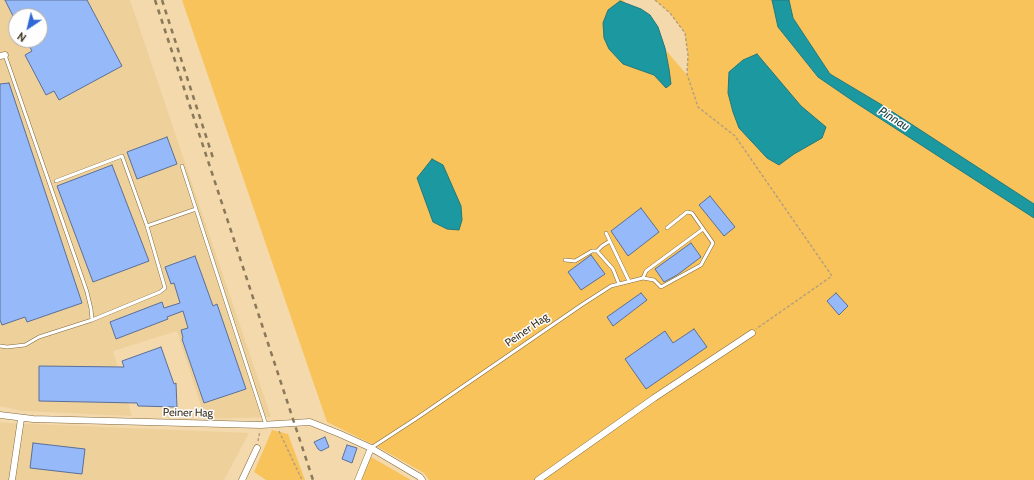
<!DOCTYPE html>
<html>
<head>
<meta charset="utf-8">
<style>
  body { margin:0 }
  #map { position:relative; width:1034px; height:480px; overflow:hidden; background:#f3d9ab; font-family:Cabin,sans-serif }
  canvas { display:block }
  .north { position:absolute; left:8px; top:8px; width:40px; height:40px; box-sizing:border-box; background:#fefefe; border:1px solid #b0aca5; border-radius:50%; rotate:215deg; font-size:11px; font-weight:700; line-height:16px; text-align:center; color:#3b311f }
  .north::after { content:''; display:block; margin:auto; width:14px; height:18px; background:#2f67d5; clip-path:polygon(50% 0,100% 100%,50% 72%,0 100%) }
</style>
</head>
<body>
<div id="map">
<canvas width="1034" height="480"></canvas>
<div class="north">N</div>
</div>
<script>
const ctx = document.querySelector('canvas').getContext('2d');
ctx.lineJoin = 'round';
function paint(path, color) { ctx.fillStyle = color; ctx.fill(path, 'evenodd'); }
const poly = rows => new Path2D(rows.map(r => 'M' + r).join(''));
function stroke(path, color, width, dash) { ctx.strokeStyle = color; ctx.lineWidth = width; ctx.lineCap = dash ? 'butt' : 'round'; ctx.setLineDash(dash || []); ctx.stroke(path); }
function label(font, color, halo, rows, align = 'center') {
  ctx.font = font + ' Cabin,sans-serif'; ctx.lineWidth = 3; ctx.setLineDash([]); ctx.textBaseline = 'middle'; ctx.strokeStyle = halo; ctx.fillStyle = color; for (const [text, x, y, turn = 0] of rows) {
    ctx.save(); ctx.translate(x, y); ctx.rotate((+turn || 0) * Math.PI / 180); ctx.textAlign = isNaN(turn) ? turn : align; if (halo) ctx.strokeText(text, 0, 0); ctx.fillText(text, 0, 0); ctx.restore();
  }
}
paint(poly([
  [0,0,130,0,271,417,205,419,177,331,113,351,132,416,22,411,0,406],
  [16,16,40,16,40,40,16,40],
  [0,422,8,423,249,433,224,480,0,480]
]), '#eed09b');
paint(poly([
  [182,0,623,0,687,75,688,55,685,33,670,13,655,0,772,0,778,27,818,77,853,101,1034,218,1034,480,429,480,424,473,376,446,327,422],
  [789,0,1034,0,1034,204,882,105,830,74,793,18],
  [272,430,288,434,305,480,266,480,254,472],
  [371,457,411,480,362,480]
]), '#f8c35b');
const water = poly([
  [772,0,789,0,793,18,830,74,882,105,1034,204,1034,218,853,101,818,77,778,27,772,0],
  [620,1,641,9,650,15,658,27,665,48,669,69,671,84,666,88,654,75,623,64,609,49,604,38,603,23,608,10,620,1],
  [757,54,801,106,826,127,822,138,794,154,779,165,767,158,739,128,733,112,728,93,729,72,743,60,757,54],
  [432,159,443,165,461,206,462,220,459,230,447,229,433,222,417,178,432,159]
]);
paint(water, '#1b98a0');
stroke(water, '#257979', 1);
const building = poly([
  [5,0,87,0,122,66,59,100,54,91,46,95,25,55,32,51,26,40,40,40,40,16,13,16,5,0],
  [9,83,82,303,27,322,25,317,2,325,0,320,0,84,9,83],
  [167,137,177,164,137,179,127,152,167,137],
  [112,165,149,261,93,282,57,186,112,165],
  [710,196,735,227,724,236,699,205,710,196],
  [641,208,659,232,628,256,611,231,641,208],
  [691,243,701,257,677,275,664,282,655,269,691,243],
  [591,255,605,274,581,290,568,272,591,255],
  [195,256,213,306,217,304,246,389,204,403,182,339,183,338,181,330,188,328,183,311,167,317,168,319,116,339,110,322,162,302,164,308,180,303,174,283,171,284,165,267,195,256],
  [641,293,647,300,613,326,607,317,641,293],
  [836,293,848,306,839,315,827,301,836,293],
  [694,329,707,347,646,389,625,359,665,331,673,343,694,329],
  [161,347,174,384,176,383,177,407,138,406,137,403,39,401,39,366,124,367,122,361,161,347],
  [325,437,329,447,321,451,318,449,314,442,325,437],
  [33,443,85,449,82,474,30,468,33,443],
  [347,445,357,448,352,463,342,459,347,445]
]);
paint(building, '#96b9fa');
stroke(building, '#5a7097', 1);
const lane = poly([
  [5,55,87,292,91,309,92,320],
  [182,166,266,425],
  [147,226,196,209],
  [606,233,629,281],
  [597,251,602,246,610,241],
  [565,260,575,261,592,251,597,251,613,269,619,284],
  [643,278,646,271,703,229],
  [0,346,7,347,25,345,39,337,92,320,160,292,165,288,147,226,122,156,56,181],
  [371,448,417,418,583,304,611,286,643,278,654,280,661,287,701,265,713,243,692,213,687,212,667,228]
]);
const street = poly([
  [0,56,5,55],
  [0,415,33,419,261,425,310,422,340,434,371,448,420,477,422,480],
  [12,480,21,419],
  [242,480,257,448],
  [358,480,371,448],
  [538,480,654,398,752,333]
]);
stroke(lane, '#80693e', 4);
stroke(street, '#80693e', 7);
stroke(poly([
  [655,0,670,13,685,33,688,55,687,74,698,107,735,136,832,276,756,329],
  [279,431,302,480],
  [258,441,260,431]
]), '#b5a17c', 1.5, [3, 2]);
stroke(lane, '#fff', 3);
stroke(street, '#fff', 6);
stroke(poly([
  [155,0,313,480],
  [162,0,214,161]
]), '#89785a', 2.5, [5, 5]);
label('11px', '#3b311f', '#fefefe', [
  ["Peiner Hag",527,330,-35],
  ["Peiner Hag",188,413,1]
]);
label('italic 12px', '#224446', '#fefefe', [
  ["Pinnau",894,119,32]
]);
</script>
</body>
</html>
